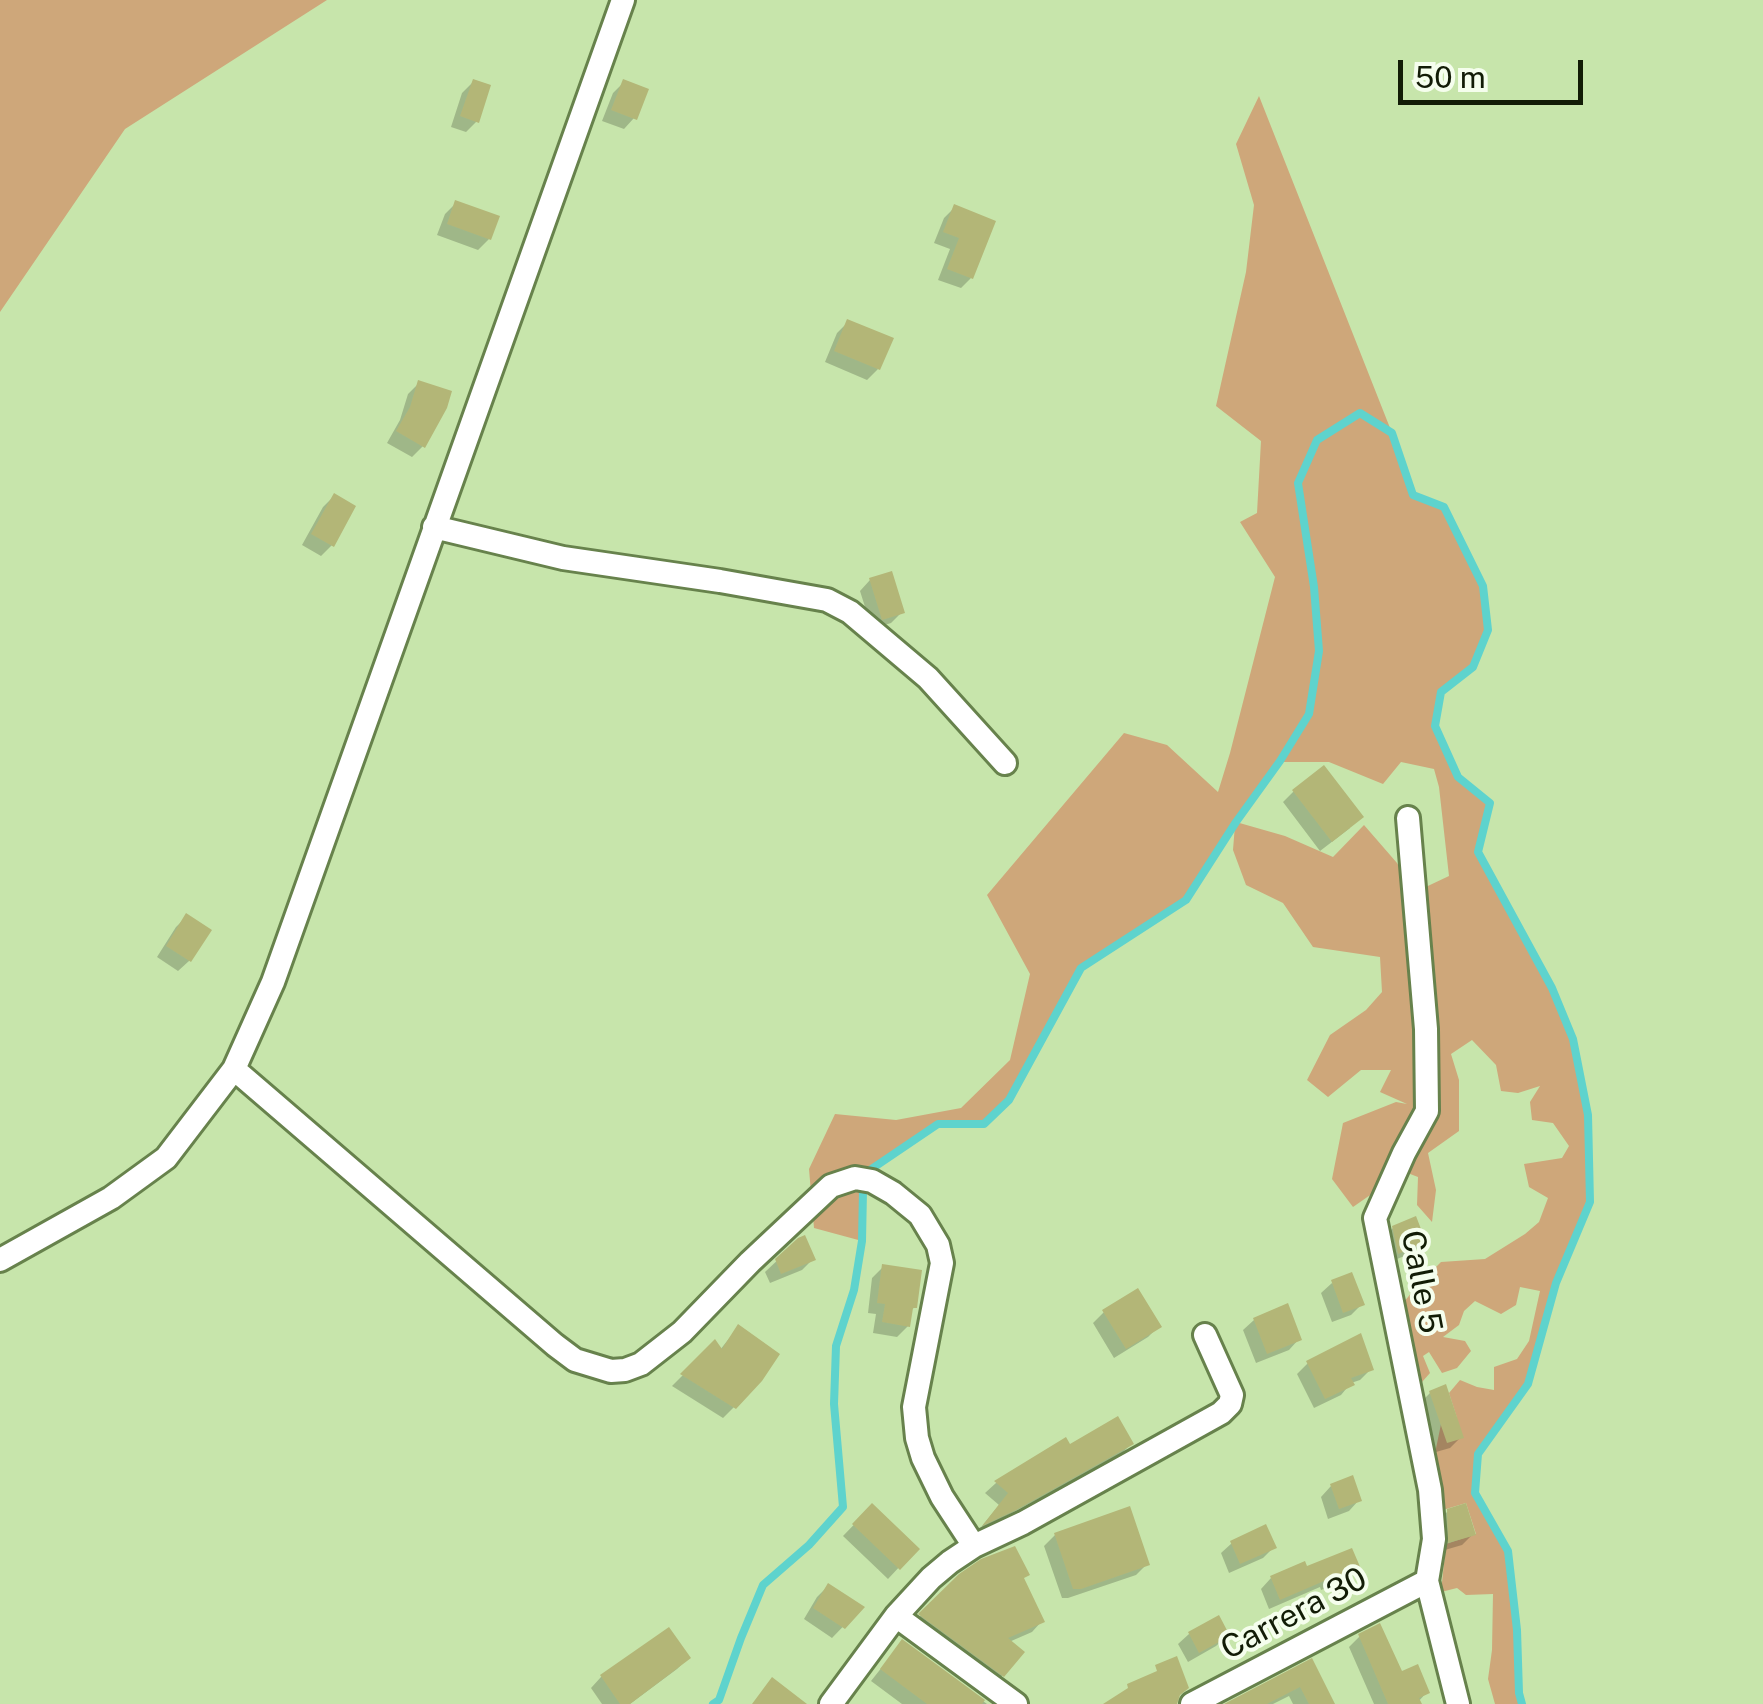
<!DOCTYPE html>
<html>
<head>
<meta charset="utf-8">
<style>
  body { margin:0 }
  #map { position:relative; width:1763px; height:1704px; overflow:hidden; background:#c7e5ab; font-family:"Public Sans",sans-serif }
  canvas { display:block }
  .scale { position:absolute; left:1398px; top:60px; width:185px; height:45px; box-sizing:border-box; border:5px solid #121c06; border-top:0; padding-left:12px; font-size:30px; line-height:35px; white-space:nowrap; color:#121c06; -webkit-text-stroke:8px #f5feed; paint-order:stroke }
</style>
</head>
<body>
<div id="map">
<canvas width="1763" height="1704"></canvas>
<div class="scale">50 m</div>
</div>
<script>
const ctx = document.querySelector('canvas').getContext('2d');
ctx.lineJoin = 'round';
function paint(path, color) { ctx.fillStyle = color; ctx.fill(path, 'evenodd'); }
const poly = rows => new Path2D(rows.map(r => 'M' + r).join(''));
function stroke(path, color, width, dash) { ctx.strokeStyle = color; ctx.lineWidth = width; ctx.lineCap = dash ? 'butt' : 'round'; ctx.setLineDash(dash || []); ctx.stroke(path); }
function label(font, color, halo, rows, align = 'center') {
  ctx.font = font + ' "Public Sans",sans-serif'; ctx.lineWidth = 8; ctx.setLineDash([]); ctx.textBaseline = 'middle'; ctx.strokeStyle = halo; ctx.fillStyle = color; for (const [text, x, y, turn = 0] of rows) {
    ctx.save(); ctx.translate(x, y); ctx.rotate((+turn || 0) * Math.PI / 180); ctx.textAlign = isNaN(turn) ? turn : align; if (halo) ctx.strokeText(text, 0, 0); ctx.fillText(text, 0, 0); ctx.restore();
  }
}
paint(poly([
  [0,0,327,0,125,129,0,312],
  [1259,96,1392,433,1413,494,1444,507,1483,586,1488,630,1473,667,1441,692,1435,726,1458,777,1490,803,1478,852,1552,988,1573,1039,1588,1115,1590,1202,1556,1284,1528,1384,1478,1454,1475,1493,1508,1551,1517,1630,1519,1693,1522,1704,1495,1704,1488,1679,1492,1650,1493,1594,1466,1595,1457,1588,1441,1592,1446,1544,1476,1534,1466,1503,1443,1510,1432,1468,1441,1424,1457,1418,1449,1393,1460,1380,1477,1387,1494,1390,1494,1367,1517,1359,1529,1341,1540,1291,1520,1287,1516,1305,1501,1314,1475,1301,1464,1311,1459,1325,1443,1337,1465,1341,1471,1351,1457,1368,1442,1373,1429,1352,1423,1356,1430,1373,1422,1382,1413,1374,1399,1308,1417,1286,1441,1262,1485,1259,1525,1234,1539,1222,1548,1198,1529,1187,1524,1164,1562,1158,1569,1146,1553,1123,1532,1120,1530,1102,1540,1086,1518,1093,1501,1091,1496,1065,1472,1040,1451,1054,1459,1080,1459,1131,1428,1153,1436,1190,1432,1222,1417,1205,1418,1177,1397,1169,1376,1191,1353,1207,1332,1179,1343,1123,1396,1102,1407,1104,1380,1092,1391,1070,1361,1070,1328,1097,1307,1080,1330,1035,1366,1010,1382,992,1380,957,1313,947,1283,903,1246,885,1233,850,1235,825,1186,900,1081,968,1009,1100,984,1124,938,1124,870,1170,863,1191,862,1241,814,1228,809,1169,835,1114,896,1120,961,1108,1010,1060,1030,974,987,895,1124,733,1167,745,1218,792,1230,753,1275,577,1240,522,1257,513,1261,441,1216,406,1246,272,1254,205,1236,144],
  [1280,762,1329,762,1383,784,1401,762,1434,769,1439,787,1449,876,1413,893,1397,863,1364,825,1333,857,1285,836,1236,822]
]), '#cea77a');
paint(poly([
  [473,82,477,121,466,132,451,127,462,93],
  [624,82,634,118,624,129,602,121,613,93],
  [456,203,489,239,478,250,437,235,445,214],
  [955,207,971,278,961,288,938,280,950,249,934,243,944,218],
  [848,322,878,369,867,380,825,362,837,333],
  [419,383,423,446,412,457,387,443,400,420,408,394],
  [334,496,332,545,321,556,302,545,323,507],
  [870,580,902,612,891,623,872,629,860,591],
  [1294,791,1350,828,1320,851,1283,802],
  [187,916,189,961,178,971,157,957,176,927],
  [1393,1228,1423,1242,1412,1253,1387,1263,1382,1239],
  [799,1240,813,1259,802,1270,770,1283,765,1272],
  [883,1267,915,1307,910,1311,908,1326,897,1337,873,1333,876,1314,868,1313,872,1278],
  [1332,1283,1362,1304,1351,1315,1332,1322,1321,1293],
  [1104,1312,1159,1326,1148,1337,1114,1358,1093,1323],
  [1254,1320,1299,1339,1289,1350,1256,1363,1243,1330],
  [738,1327,734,1407,723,1418,672,1386,715,1343,720,1350],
  [1308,1363,1371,1369,1360,1380,1351,1383,1341,1395,1314,1408,1297,1374],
  [1430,1393,1461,1437,1450,1448,1436,1452,1419,1404],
  [1065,1440,1069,1447,1131,1444,1120,1455,978,1531,999,1505,985,1493,996,1483],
  [1331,1486,1359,1500,1349,1511,1328,1519,1321,1497],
  [872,1506,916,1549,888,1579,843,1536],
  [1448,1511,1473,1534,1462,1545,1438,1552,1437,1522],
  [1055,1535,1147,1564,1136,1575,1068,1598,1062,1598,1044,1546],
  [1232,1543,1274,1547,1263,1558,1229,1573,1221,1553],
  [1306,1569,1358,1569,1347,1580,1321,1590,1320,1587,1269,1609,1261,1589,1271,1578],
  [961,1576,1022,1579,1042,1621,1032,1632,1009,1642,1003,1675,992,1686,910,1626],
  [828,1586,861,1608,832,1638,804,1619,817,1597],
  [669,1630,688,1658,677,1669,630,1704,602,1704,591,1688,601,1677],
  [1189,1634,1227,1636,1216,1646,1188,1662,1178,1644],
  [1360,1636,1401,1675,1427,1692,1418,1702,1419,1704,1374,1704,1349,1647],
  [902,1642,987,1704,902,1704,871,1681],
  [1311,1661,1325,1704,1293,1704,1289,1696,1273,1704,1230,1704]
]), '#0003');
stroke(poly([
  [870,1170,938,1124,984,1124,1009,1100,1081,968,1186,900,1236,822,1280,761,1309,714,1319,651,1314,587,1298,483,1317,440,1360,413,1392,433,1413,495,1444,507,1483,586,1488,630,1473,667,1441,692,1435,726,1458,777,1490,803,1478,852,1552,988,1573,1039,1588,1115,1590,1202,1556,1283,1528,1384,1478,1454,1475,1493,1508,1551,1517,1630,1519,1693,1522,1704],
  [713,1704,719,1700,741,1638,763,1585,809,1545,843,1507,834,1404,836,1346,854,1290,862,1241,863,1191]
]), '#5ed3cd', 8);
paint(poly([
  [473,79,491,85,479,123,460,116],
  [623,79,649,89,637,120,611,110],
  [455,200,500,216,491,240,447,224],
  [954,204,996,221,973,279,947,269,959,238,943,232],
  [847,319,894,338,880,370,834,351],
  [418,380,452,391,447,408,425,448,396,431,410,407],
  [334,493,356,506,334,547,311,534],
  [892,571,905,613,882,620,869,578],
  [1324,765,1364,817,1332,842,1292,790],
  [186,913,212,930,191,962,166,946],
  [1416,1216,1426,1242,1398,1254,1392,1226],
  [805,1235,816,1260,781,1274,775,1259,798,1238],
  [882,1264,922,1270,917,1308,913,1308,910,1327,882,1322,885,1304,877,1303],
  [1352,1272,1365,1305,1343,1313,1331,1280],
  [1138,1288,1162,1327,1126,1349,1102,1310],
  [1288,1303,1302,1340,1267,1354,1253,1318],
  [738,1324,780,1354,762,1381,736,1409,680,1374,715,1339,722,1349],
  [1361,1333,1374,1370,1351,1378,1355,1385,1325,1399,1306,1361],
  [1446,1384,1464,1438,1447,1443,1429,1391],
  [1118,1416,1134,1444,1016,1510,982,1526,1008,1493,994,1481,1066,1437,1070,1444],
  [1353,1475,1362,1501,1339,1509,1330,1484],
  [872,1503,920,1549,900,1570,852,1524],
  [1466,1503,1476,1535,1448,1543,1447,1509],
  [1130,1506,1150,1565,1081,1589,1073,1589,1054,1533],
  [1266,1524,1277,1548,1240,1564,1230,1541],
  [1015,1546,1030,1575,1024,1578,1045,1622,1008,1638,1025,1652,1004,1677,918,1614,959,1574,981,1559],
  [1352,1548,1361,1569,1332,1581,1331,1578,1280,1600,1270,1576,1305,1561,1307,1566],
  [828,1583,865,1607,845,1629,813,1608],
  [1219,1615,1230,1636,1199,1653,1188,1632],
  [1380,1623,1402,1671,1418,1664,1430,1693,1419,1698,1422,1704,1388,1704,1358,1634],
  [669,1627,691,1658,630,1704,620,1704,600,1675],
  [902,1639,985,1700,982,1704,927,1704,880,1669],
  [1177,1656,1189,1688,1180,1695,1177,1704,1103,1704,1128,1688,1127,1684,1157,1671,1155,1665],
  [1312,1658,1335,1704,1309,1704,1300,1687,1267,1704,1224,1704],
  [772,1677,807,1704,752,1704]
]), '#b3b677');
const street = poly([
  [434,527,563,558,720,581,827,600,850,612,928,678,1005,763],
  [1408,818,1426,1029,1427,1111,1404,1153,1375,1218,1430,1490,1434,1539,1427,1581,1458,1704],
  [234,1069,555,1345,575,1360,611,1371,625,1370,641,1364,682,1332,750,1262,831,1186,855,1178,872,1181,893,1193,920,1215,938,1245,942,1263,914,1407,917,1438,923,1458,942,1497,974,1546],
  [0,1260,111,1198,166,1158,234,1069,273,982,623,0],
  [896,1616,1016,1704],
  [831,1704,896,1616,931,1578,950,1562,974,1546,1023,1523,1221,1413,1230,1404,1232,1395,1205,1335],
  [1192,1704,1427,1581]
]);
stroke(street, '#67824c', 28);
stroke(street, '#fff', 22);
label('32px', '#121c06', '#f5feed', [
  ["Calle 5",1421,1282,79],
  ["Carrera 30",1294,1614,-28]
]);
</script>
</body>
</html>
